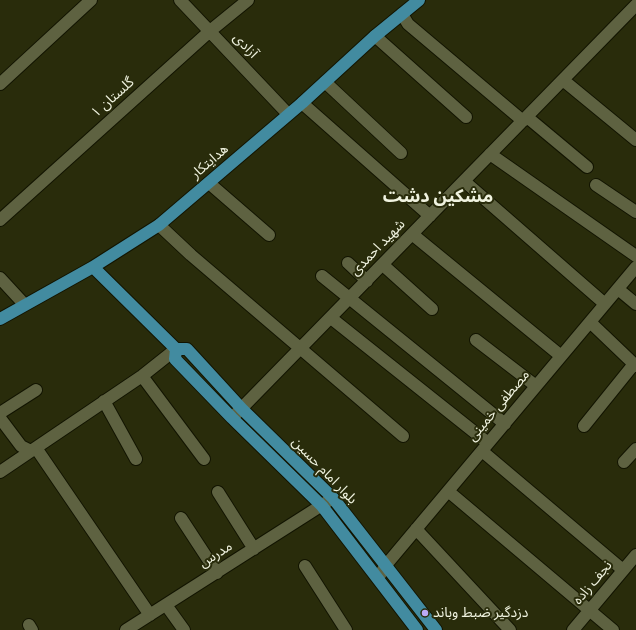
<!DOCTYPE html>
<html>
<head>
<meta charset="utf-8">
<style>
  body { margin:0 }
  canvas { display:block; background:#292c0b }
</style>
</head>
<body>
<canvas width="636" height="630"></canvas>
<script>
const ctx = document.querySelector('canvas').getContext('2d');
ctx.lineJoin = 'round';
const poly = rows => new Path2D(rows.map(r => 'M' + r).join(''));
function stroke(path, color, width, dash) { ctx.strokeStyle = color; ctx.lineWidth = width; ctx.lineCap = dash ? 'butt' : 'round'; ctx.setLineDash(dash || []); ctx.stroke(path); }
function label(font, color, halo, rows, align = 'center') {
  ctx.font = font + ' "Source Serif 4","Noto Sans Arabic",serif'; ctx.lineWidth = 4; ctx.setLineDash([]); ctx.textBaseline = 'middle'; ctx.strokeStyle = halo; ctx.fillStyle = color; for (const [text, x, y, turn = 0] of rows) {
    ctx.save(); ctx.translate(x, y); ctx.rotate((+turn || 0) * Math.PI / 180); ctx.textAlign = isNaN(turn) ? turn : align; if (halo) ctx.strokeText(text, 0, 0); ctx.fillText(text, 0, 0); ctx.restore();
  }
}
const minor = poly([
  [180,0,288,114],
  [402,14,408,24,523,121],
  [375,36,466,117],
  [563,80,636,140],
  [325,82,401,153],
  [0,84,91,0],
  [302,103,430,216],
  [527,117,587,167],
  [490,154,636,256],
  [464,181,605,304],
  [209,183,269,235],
  [596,185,636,212],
  [0,220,210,31,248,0],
  [159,225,191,255,403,436],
  [412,234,561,356],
  [348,263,367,281],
  [383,265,432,309],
  [322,276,505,424],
  [0,278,24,304],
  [618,289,636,304],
  [331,318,488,443],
  [590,322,636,366],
  [476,340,536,386],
  [142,376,204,459],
  [104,401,136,459],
  [0,413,36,390],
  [234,416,636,5],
  [0,418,21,446,31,451],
  [584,426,634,364],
  [36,448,150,615],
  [482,451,623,570],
  [624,462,636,449],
  [0,472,142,376,176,349],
  [448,491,613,630],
  [218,492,254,549],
  [181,518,217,573],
  [416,529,510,630],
  [305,566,346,630],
  [378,578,386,565,636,267],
  [166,605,184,630],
  [29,625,32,630],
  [126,630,333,498],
  [573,630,636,555]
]);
const major = poly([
  [93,267,176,349,187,349,242,409,333,498,436,630],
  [0,319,93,267,159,225,302,103,375,36,419,0],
  [176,349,175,359,232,418,322,506,417,630]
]);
stroke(minor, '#121400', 14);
stroke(major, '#121400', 14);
stroke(minor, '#5e6241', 12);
stroke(major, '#428ba0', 12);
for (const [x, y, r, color] of [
  [425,613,4,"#bbaaf6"]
]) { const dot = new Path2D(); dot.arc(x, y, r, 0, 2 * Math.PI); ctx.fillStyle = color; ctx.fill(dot); stroke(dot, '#292c0b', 1.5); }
label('14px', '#f0f3e0', '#292c0b', [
  ["آزادی",245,46,47],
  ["گلستان ۱",113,98,-42],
  ["هدایتکار",210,162,-41],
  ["شهید احمدی",378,248,-46],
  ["مصطفی خمینی",499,406,-50],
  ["بلوار امام حسین",324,471,46],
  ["مدرس",216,555,-32],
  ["نجف زاده",593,583,-50]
]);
label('14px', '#f0f3e0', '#292c0b', [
  ["دزدگیر ضبط وباند",433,613]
], 'left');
label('bold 18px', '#f0f3e0', '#292c0b', [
  ["مشکین دشت",438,197]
]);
</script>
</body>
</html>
